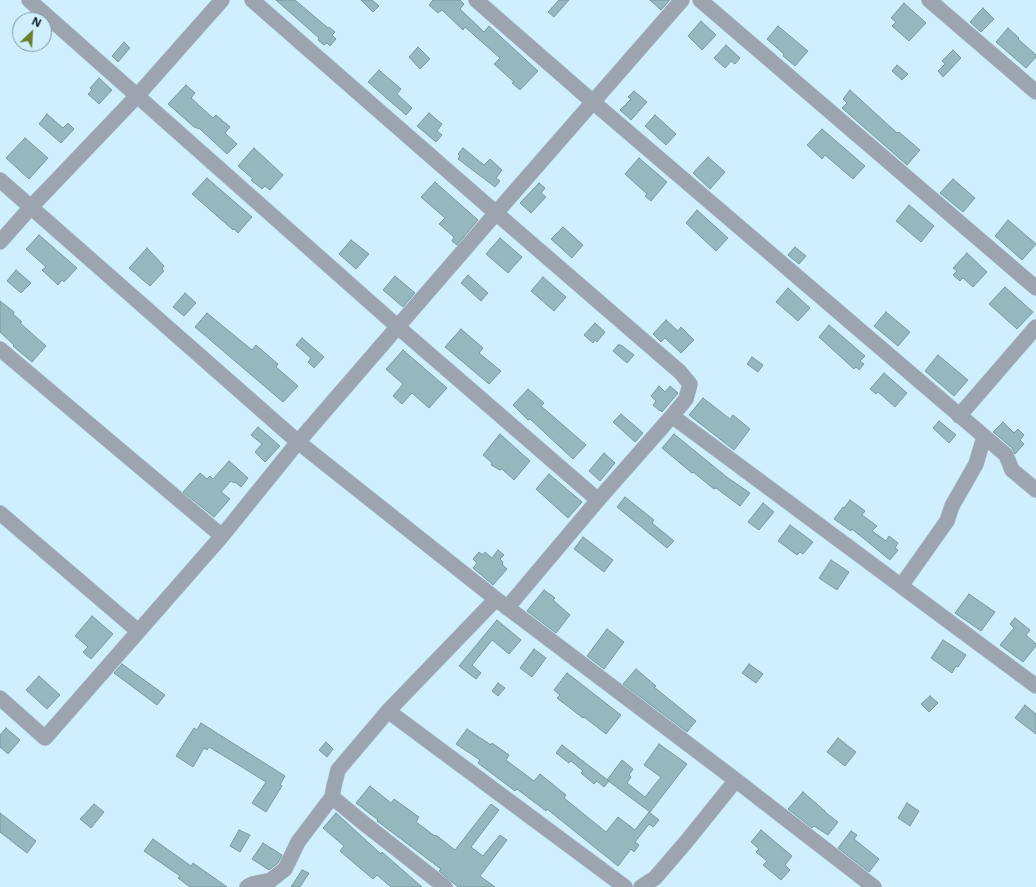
<!DOCTYPE html>
<html>
<head>
<meta charset="utf-8">
<style>
  body { margin:0 }
  #map { position:relative; width:1036px; height:887px; overflow:hidden; background:#cfefff; font-family:"Open Sans",sans-serif }
  canvas { display:block }
  .north { position:absolute; left:12px; top:12px; width:40px; height:40px; box-sizing:border-box; background:#cfefff; border:1px solid #7f96a2; border-radius:50%; rotate:25deg; font-size:11px; font-weight:700; line-height:16px; text-align:center; color:#061116 }
  .north::after { content:''; display:block; margin:auto; width:14px; height:18px; background:#6c7d2c; clip-path:polygon(50% 0,100% 100%,50% 72%,0 100%) }
</style>
</head>
<body>
<div id="map">
<canvas width="1036" height="887"></canvas>
<div class="north">N</div>
</div>
<script>
const ctx = document.querySelector('canvas').getContext('2d');
ctx.lineJoin = 'round';
function paint(path, color) { ctx.fillStyle = color; ctx.fill(path, 'evenodd'); }
const poly = rows => new Path2D(rows.map(r => 'M' + r).join(''));
function stroke(path, color, width, dash) { ctx.strokeStyle = color; ctx.lineWidth = width; ctx.lineCap = dash ? 'butt' : 'round'; ctx.setLineDash(dash || []); ctx.stroke(path); }
const building = poly([
  [276,0,295,0,328,28,329,27,335,32,332,35,336,39,330,46,327,43,324,45,318,40,319,38,276,0],
  [361,0,372,0,379,6,373,12,361,0],
  [433,0,460,0,464,4,460,9,484,32,489,26,538,71,520,90,512,83,514,82,494,64,500,58,465,27,463,30,442,10,438,13,429,5,433,0],
  [559,0,569,0,554,17,548,12,559,0],
  [650,0,670,0,661,10,650,0],
  [904,3,926,23,909,41,892,26,896,22,891,18,904,3],
  [983,8,994,19,981,32,970,22,983,8],
  [701,21,716,35,702,50,688,36,701,21],
  [778,26,808,51,795,66,783,56,784,54,767,39,778,26],
  [1008,28,1019,38,1018,39,1036,55,1036,57,1026,68,996,42,1008,28],
  [124,42,130,48,118,62,112,56,124,42],
  [726,45,740,58,735,64,731,61,725,68,714,58,726,45],
  [418,47,430,59,420,69,409,57,418,47],
  [953,50,961,58,943,77,938,71,945,64,942,61,953,50],
  [897,65,908,74,902,80,892,71,897,65],
  [379,70,401,89,397,94,412,108,406,115,368,82,379,70],
  [99,78,112,90,99,104,88,94,92,90,90,88,99,78],
  [186,85,195,93,191,98,213,118,216,115,230,127,225,133,237,144,227,154,200,129,194,127,168,104,186,85],
  [850,90,897,133,899,132,920,150,907,165,842,108,847,103,843,99,850,90],
  [634,91,647,102,631,120,620,110,631,99,628,97,634,91],
  [429,113,442,124,437,131,442,135,436,142,417,126,429,113],
  [47,114,63,128,68,123,74,129,61,143,39,124,47,114],
  [655,115,676,134,666,145,645,126,655,115],
  [822,129,865,166,853,179,825,155,822,159,807,145,822,129],
  [25,138,48,158,29,179,6,158,25,138],
  [254,148,283,175,270,190,265,186,262,189,251,180,253,179,238,166,254,148],
  [463,148,484,165,490,159,502,170,496,178,500,181,495,187,458,159,460,156,458,154,463,148],
  [708,157,725,172,710,189,693,173,708,157],
  [639,158,667,182,651,201,645,196,647,194,625,174,639,158],
  [207,178,252,217,238,233,234,229,233,230,192,194,207,178],
  [953,179,975,198,963,212,940,193,953,179],
  [435,182,478,220,457,245,452,241,454,237,439,224,445,218,421,197,435,182],
  [539,183,545,188,541,193,546,197,531,213,520,203,539,183],
  [909,205,934,226,921,242,896,221,909,205],
  [697,210,728,238,716,251,686,223,697,210],
  [1008,220,1036,244,1022,260,995,236,1008,220],
  [563,227,583,245,572,258,551,239,563,227],
  [39,235,77,268,64,282,62,280,58,285,42,270,46,267,26,249,39,235],
  [500,238,522,257,508,273,486,254,500,238],
  [351,240,369,254,356,269,339,254,351,240],
  [795,247,806,256,799,264,788,255,795,247],
  [147,248,164,266,162,269,164,271,150,286,129,268,147,248],
  [967,253,987,272,973,287,963,278,960,281,953,275,957,271,953,268,967,253],
  [16,270,31,283,21,293,7,281,16,270],
  [468,275,488,293,481,301,461,283,468,275],
  [395,276,415,293,403,307,383,290,395,276],
  [543,277,566,297,554,311,531,291,543,277],
  [1005,287,1033,312,1017,329,989,304,1005,287],
  [788,288,810,308,798,321,776,302,788,288],
  [185,293,196,303,184,316,173,307,185,293],
  [0,301,14,312,13,314,22,322,20,323,46,346,32,362,13,346,14,345,0,332,0,301],
  [886,312,910,332,898,346,874,326,886,312],
  [207,313,252,350,256,345,278,364,276,367,298,386,283,402,195,327,207,313],
  [666,320,678,331,681,327,694,340,681,353,665,338,661,342,653,334,666,320],
  [595,323,605,332,597,342,595,340,593,343,584,335,595,323],
  [829,325,865,356,860,361,864,364,859,370,856,367,854,369,819,337,829,325],
  [461,329,483,348,479,353,501,371,489,384,445,347,461,329],
  [302,338,324,357,314,368,308,362,311,358,296,345,302,338],
  [618,345,621,345,634,355,627,363,613,351,618,345],
  [403,350,447,388,429,408,412,393,402,404,393,396,403,384,386,369,403,350],
  [938,355,968,380,954,396,925,371,938,355],
  [752,357,763,365,758,372,747,364,752,357],
  [884,373,907,393,895,407,878,392,876,394,870,389,884,373],
  [659,386,665,392,670,386,678,393,662,412,661,410,660,411,653,405,656,401,651,396,659,386],
  [528,389,544,403,541,406,586,445,573,459,530,419,528,420,513,405,528,389],
  [703,398,730,419,733,415,750,429,734,450,689,415,703,398],
  [621,414,643,433,635,442,613,422,621,414],
  [939,421,956,435,949,443,933,428,939,421],
  [1003,422,1014,433,1018,429,1024,435,1020,440,1024,444,1015,454,1012,448,993,432,1003,422],
  [258,427,280,446,265,462,255,452,262,444,251,435,258,427],
  [500,434,530,461,514,480,502,469,500,470,491,465,492,463,483,455,500,434],
  [674,434,728,478,750,493,740,506,716,488,714,489,693,472,692,473,662,448,674,434],
  [604,453,615,463,600,481,589,471,604,453],
  [229,461,248,478,241,487,235,482,234,483,231,481,221,492,230,499,214,517,183,492,200,473,207,479,210,476,213,479,229,461],
  [549,474,582,502,568,518,536,489,549,474],
  [625,497,654,520,652,523,674,541,667,548,617,507,625,497],
  [850,500,865,511,862,515,877,526,872,531,886,541,889,536,898,543,895,548,898,550,890,560,852,529,851,531,834,519,843,507,844,508,850,500],
  [763,503,774,512,759,530,748,522,763,503],
  [790,525,813,542,803,554,800,552,797,555,778,541,790,525],
  [583,537,613,560,604,572,574,549,583,537],
  [498,550,504,555,500,559,503,562,502,564,507,569,493,585,473,568,477,563,473,559,479,552,483,555,485,552,492,558,498,550],
  [831,560,849,572,837,590,819,578,831,560],
  [544,590,555,598,553,600,570,615,556,633,527,611,544,590],
  [969,594,995,612,981,631,955,613,969,594],
  [92,616,113,634,91,659,83,652,88,647,75,636,92,616],
  [1015,618,1030,630,1026,635,1036,644,1036,646,1023,662,1000,645,1014,628,1010,624,1015,618],
  [497,620,521,640,509,654,492,640,472,665,481,673,476,679,459,666,497,620],
  [607,629,624,642,604,669,587,656,607,629],
  [943,640,966,655,958,667,956,666,952,673,931,658,943,640],
  [534,649,546,658,532,677,520,668,534,649],
  [122,664,165,695,157,705,114,673,122,664],
  [749,664,763,674,756,683,742,673,749,664],
  [636,669,656,686,654,687,696,721,687,732,623,684,636,669],
  [567,673,621,715,606,734,584,717,583,718,557,698,560,695,554,690,567,673],
  [39,676,60,695,47,709,26,690,39,676],
  [498,683,505,688,498,696,492,691,498,683],
  [930,696,938,703,929,712,921,704,930,696],
  [1025,705,1036,714,1036,734,1015,718,1025,705],
  [201,723,285,776,280,785,282,786,266,812,252,803,266,782,237,764,209,747,207,750,204,748,193,767,176,756,194,728,197,730,201,723],
  [6,728,20,740,8,754,0,747,0,735,6,728],
  [467,729,491,745,492,743,509,755,506,760,534,781,540,774,566,795,564,798,606,832,618,817,635,830,649,812,659,820,653,827,649,824,635,842,639,845,634,852,631,849,618,866,547,809,546,811,517,789,515,791,478,763,480,760,456,744,467,729],
  [838,738,856,752,845,766,827,752,838,738],
  [326,742,333,749,327,757,319,750,326,742],
  [659,744,687,764,650,812,607,780,622,760,633,769,629,775,631,777,627,783,645,797,661,777,644,765,659,744],
  [562,745,609,781,604,787,597,781,594,784,581,773,583,771,571,761,569,763,556,753,562,745],
  [370,786,391,803,394,799,419,817,416,822,435,836,436,835,455,850,491,804,499,810,471,847,483,856,500,835,507,840,480,876,495,887,458,887,452,882,439,871,441,869,377,821,378,820,356,803,370,786],
  [803,792,825,811,825,812,838,822,828,835,814,826,812,828,788,809,803,792],
  [907,803,919,811,910,826,898,818,907,803],
  [94,804,104,812,91,828,80,819,94,804],
  [0,813,36,841,27,853,0,832,0,813],
  [336,813,381,854,382,852,422,887,391,887,377,875,373,879,354,863,340,851,344,846,323,828,336,813],
  [239,830,250,835,240,852,230,846,239,830],
  [761,830,792,856,785,865,790,870,781,880,763,865,767,861,756,852,759,849,751,842,761,830],
  [851,831,857,835,854,839,879,859,869,872,838,848,851,831],
  [153,839,191,866,193,863,227,887,190,887,178,878,180,876,144,851,153,839],
  [263,843,282,855,278,863,269,870,252,859,263,843],
  [302,870,309,873,300,887,291,887,302,870]
]);
paint(building, '#94b8be');
stroke(building, '#779a9f', 1);
const minor = poly([
  [29,0,398,327,598,500],
  [252,0,496,213,680,372,690,384,686,399,672,416,598,500,507,608],
  [476,0,593,102,1006,455,1012,470,1036,490],
  [700,0,1036,288],
  [929,0,1036,92],
  [0,180,298,442,496,599,733,778,874,887],
  [0,242,31,207,137,96,222,0],
  [0,349,222,536],
  [672,416,1036,686],
  [959,416,1036,327],
  [0,513,138,631],
  [901,586,947,521,952,506,976,464,984,437],
  [0,698,45,738,222,536,298,442,496,213,682,0],
  [388,711,625,887],
  [247,887,252,884,271,880,285,869,298,842,332,797],
  [445,887,361,821,332,797,334,786,338,770,388,711,496,599],
  [641,887,655,878,686,842,736,780]
]);
stroke(minor, '#afcbda', 16);
stroke(minor, '#9ca5af', 15);
</script>
</body>
</html>
